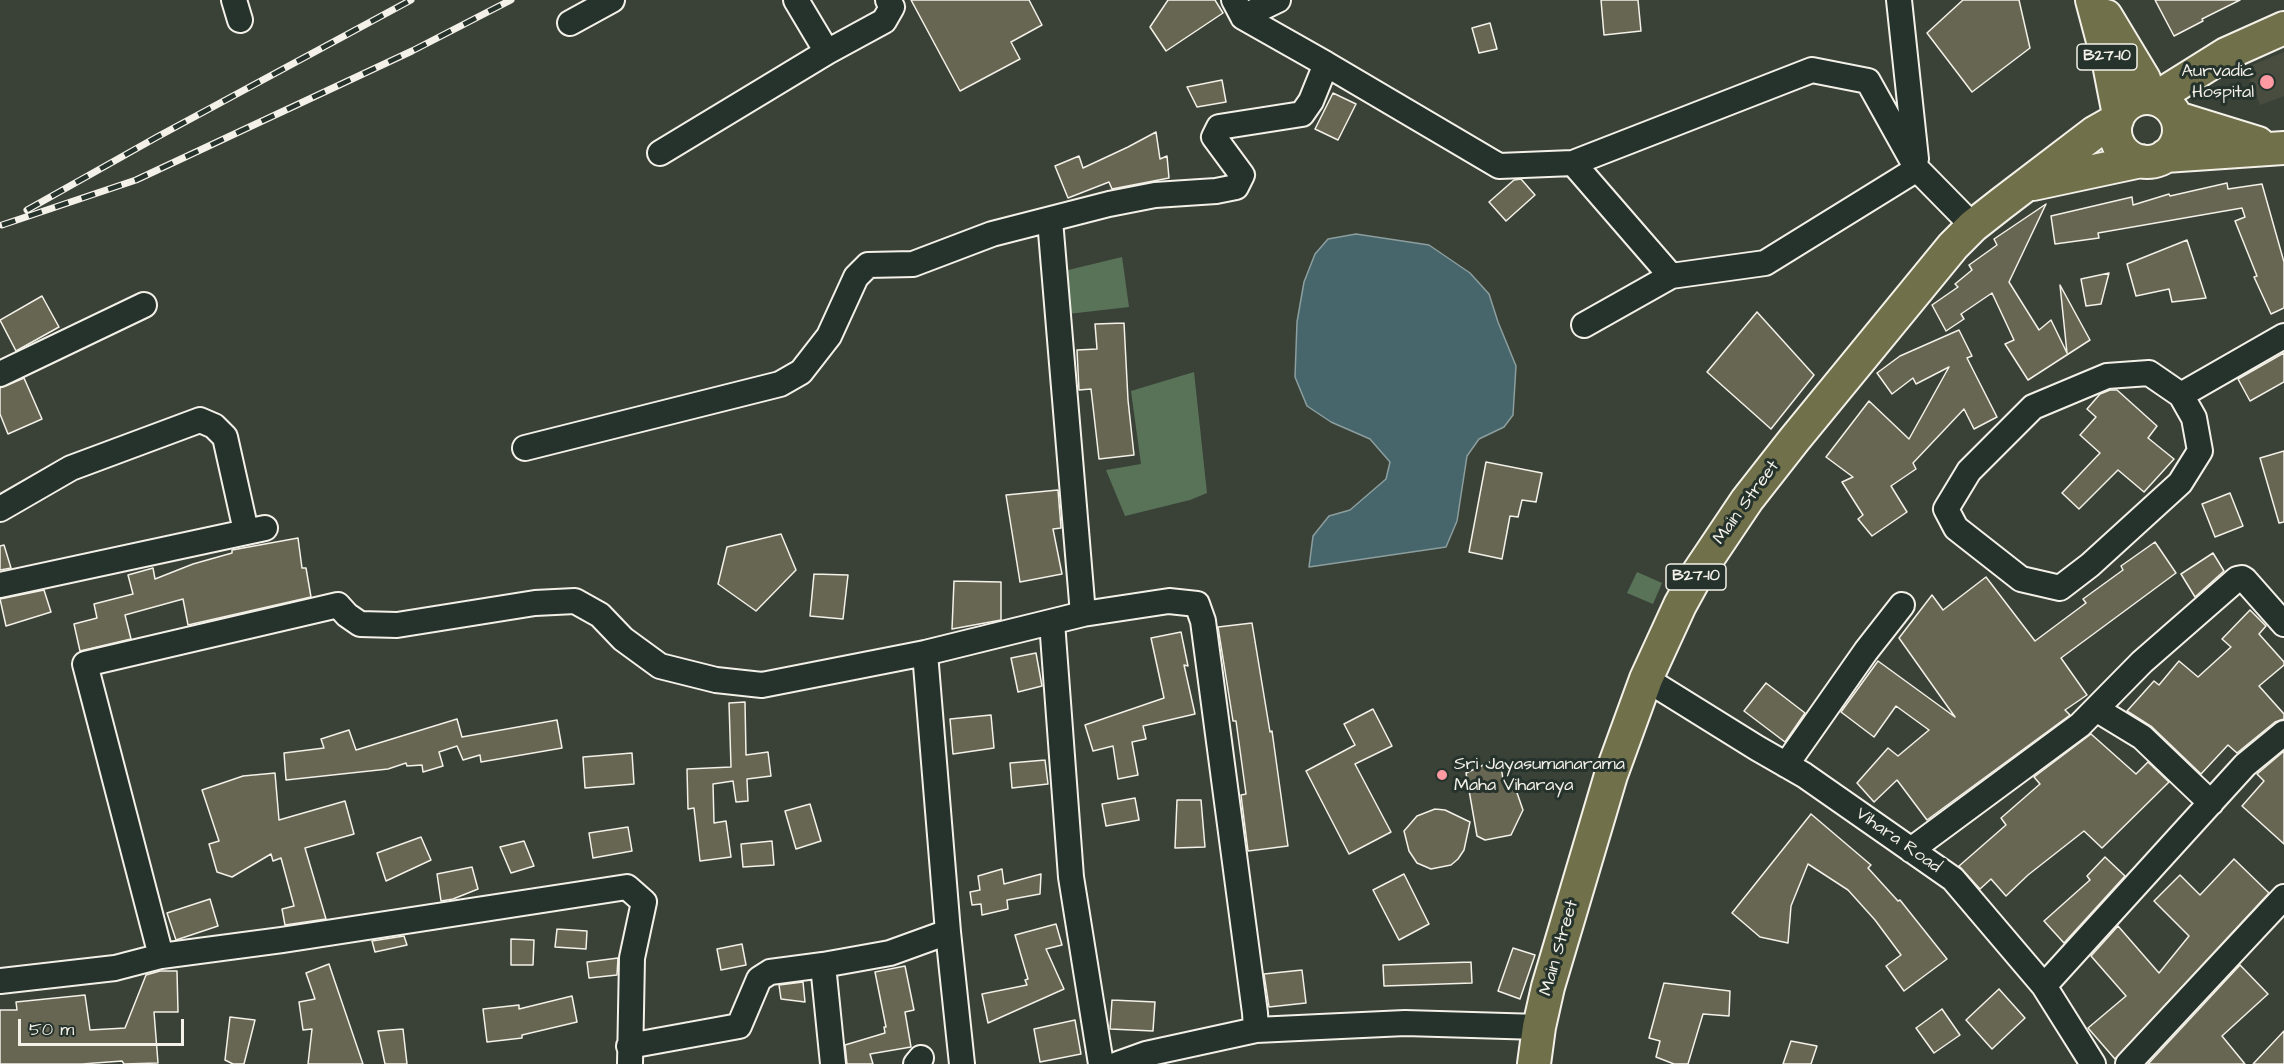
<!DOCTYPE html>
<html>
<head>
<meta charset="utf-8">
<style>
  body { margin:0 }
  #map { position:relative; width:2284px; height:1064px; overflow:hidden; background:#3a4238; font-family:"Architects Daughter",sans-serif }
  canvas { display:block }
  .scale { position:absolute; left:18px; top:1019px; width:166px; height:27px; box-sizing:border-box; border:3px solid #f4f1e8; border-top:0; padding-left:8px; font-size:18px; line-height:21px; white-space:nowrap; color:#f4f1e8; -webkit-text-stroke:4px #26332d; paint-order:stroke }
</style>
</head>
<body>
<div id="map">
<canvas width="2284" height="1064"></canvas>
<div class="scale">50 m</div>
</div>
<script>
const ctx = document.querySelector('canvas').getContext('2d');
ctx.lineJoin = 'round';
function paint(path, color) { ctx.fillStyle = color; ctx.fill(path, 'evenodd'); }
const poly = rows => new Path2D(rows.map(r => 'M' + r).join(''));
function stroke(path, color, width, dash) { ctx.strokeStyle = color; ctx.lineWidth = width; ctx.lineCap = dash ? 'butt' : 'round'; ctx.setLineDash(dash || []); ctx.stroke(path); }
function label(font, color, halo, rows, align = 'center') {
  ctx.font = font + ' "Architects Daughter",sans-serif'; ctx.lineWidth = 6; ctx.setLineDash([]); ctx.textBaseline = 'middle'; ctx.strokeStyle = halo; ctx.fillStyle = color; for (const [text, x, y, turn = 0] of rows) {
    ctx.save(); ctx.translate(x, y); ctx.rotate((+turn || 0) * Math.PI / 180); ctx.textAlign = isNaN(turn) ? turn : align; if (halo) ctx.strokeText(text, 0, 0); ctx.fillText(text, 0, 0); ctx.restore();
  }
}
paint(poly([
  [2284,52,2284,96,2260,105,2245,68]
]), '#484d40');
paint(poly([
  [1122,257,1129,307,1068,314,1064,271],
  [1194,372,1207,493,1190,500,1125,516,1106,470,1141,464,1131,391],
  [1637,572,1662,583,1653,604,1627,593]
]), '#597359');
const water = poly([
  [1356,234,1429,245,1470,273,1489,294,1498,322,1516,366,1513,415,1504,427,1479,439,1467,456,1457,521,1446,547,1309,567,1313,536,1329,516,1350,510,1386,479,1390,462,1370,439,1331,422,1307,406,1295,377,1297,322,1304,282,1315,254,1328,239,1356,234]
]);
paint(water, '#46666c');
stroke(water, '#8c9e9e', 1.5);
const building = poly([
  [911,0,1029,0,1042,25,1011,42,1020,59,960,91,911,0],
  [1168,0,1215,0,1223,13,1166,51,1150,27,1168,0],
  [1601,0,1638,0,1641,31,1604,35,1601,0],
  [1963,0,2019,0,2030,48,1972,92,1927,33,1963,0],
  [2155,0,2240,0,2202,19,2203,21,2174,36,2155,0],
  [1490,23,1497,49,1479,53,1472,28,1490,23],
  [1222,80,1226,102,1197,107,1187,87,1222,80],
  [1333,93,1356,104,1338,140,1315,129,1333,93],
  [1156,132,1160,159,1167,156,1169,178,1112,189,1109,182,1068,198,1055,166,1079,156,1083,168,1128,147,1156,132],
  [1521,179,1535,195,1506,221,1489,202,1514,180,1521,179],
  [2227,183,2228,189,2262,184,2284,262,2284,308,2271,314,2254,277,2257,276,2235,221,2245,217,2242,208,2098,233,2099,238,2055,244,2051,216,2132,197,2133,205,2169,194,2170,196,2227,183],
  [2046,204,2009,282,2039,330,2051,320,2067,353,2060,285,2090,340,2028,380,2005,344,2014,340,1992,293,1961,314,1964,319,1946,331,1932,305,1958,287,1955,284,1972,270,1969,265,1997,245,1994,239,2046,204],
  [2187,240,2206,298,2172,302,2169,289,2136,296,2127,264,2187,240],
  [2109,273,2101,304,2086,306,2081,279,2109,273],
  [42,296,59,327,16,351,0,320,42,296],
  [1757,312,1814,375,1771,429,1707,372,1757,312],
  [1124,323,1128,400,1134,455,1099,459,1091,389,1079,390,1077,350,1097,349,1095,324,1124,323],
  [1959,330,1972,356,1967,358,1997,417,1974,429,1964,409,1913,463,1916,469,1891,486,1907,512,1872,536,1858,519,1863,515,1842,482,1853,477,1826,457,1869,401,1909,439,1949,367,1916,384,1913,378,1892,394,1877,373,1900,356,1959,330],
  [2284,353,2284,382,2250,401,2238,379,2284,353],
  [24,378,42,419,8,434,0,414,0,388,24,378],
  [2110,390,2117,390,2157,426,2148,438,2174,459,2144,492,2118,470,2079,509,2062,493,2100,453,2080,435,2096,417,2087,409,2100,394,2110,390],
  [2284,451,2284,522,2279,523,2260,458,2284,451],
  [1486,462,1542,473,1536,502,1522,500,1518,517,1510,516,1502,559,1469,552,1486,462],
  [1058,490,1061,528,1053,529,1062,574,1020,582,1006,495,1058,490],
  [2230,493,2243,526,2215,537,2202,504,2230,493],
  [781,534,796,570,756,611,718,584,727,547,781,534],
  [298,538,302,568,306,568,311,597,188,625,183,599,125,615,131,639,80,651,74,624,97,618,94,604,133,594,128,575,153,568,155,579,193,564,232,553,232,550,298,538],
  [2155,542,2176,573,2061,658,2087,695,2065,710,2070,715,1927,820,1897,780,1874,802,1857,783,1888,748,1898,756,1929,730,1896,706,1874,737,1841,712,1878,661,1955,717,1899,638,1932,595,1943,610,1986,577,2035,641,2086,603,2083,599,2123,570,2121,566,2155,542],
  [4,545,11,568,0,570,0,546,4,545],
  [2213,553,2224,571,2195,597,2181,574,2213,553],
  [814,574,848,575,843,619,810,616,814,574],
  [954,581,1001,582,1001,620,952,629,954,581],
  [44,590,51,612,6,626,0,599,44,590],
  [2250,610,2266,626,2259,634,2284,662,2284,665,2259,686,2284,714,2284,719,2275,722,2237,753,2228,745,2201,774,2152,727,2127,711,2154,681,2159,685,2179,661,2198,677,2231,647,2222,639,2250,610],
  [1252,623,1270,732,1272,731,1288,846,1248,851,1241,795,1246,794,1236,721,1233,721,1218,627,1252,623],
  [1181,632,1188,666,1184,665,1195,714,1143,726,1146,739,1132,742,1138,775,1118,779,1113,746,1093,751,1085,725,1164,698,1151,638,1181,632],
  [1036,653,1042,686,1018,692,1011,658,1036,653],
  [1766,683,1805,713,1785,742,1744,711,1766,683],
  [745,702,746,755,768,752,771,776,747,779,748,801,736,802,733,781,713,784,714,823,726,821,731,857,700,861,694,808,688,809,687,769,731,767,729,703,745,702],
  [1373,709,1392,746,1355,764,1391,832,1349,854,1306,771,1355,745,1344,724,1373,709],
  [991,715,994,748,953,754,950,719,991,715],
  [457,719,462,737,557,720,562,748,481,762,480,755,463,760,457,746,439,752,443,766,423,772,422,765,407,766,406,763,388,769,286,780,284,753,324,748,321,739,349,730,356,750,457,719],
  [2091,734,2136,774,2148,762,2169,782,2102,848,2084,831,2028,875,2006,896,1991,879,1980,889,1959,866,2006,825,2001,818,2040,784,2034,777,2091,734],
  [2284,751,2284,844,2242,806,2264,781,2257,774,2284,751],
  [632,753,634,784,585,788,583,757,632,753],
  [1045,760,1048,784,1012,788,1010,763,1045,760],
  [1490,762,1492,769,1501,765,1503,780,1515,787,1523,810,1511,835,1485,840,1477,836,1466,773,1490,762],
  [275,773,279,820,345,801,354,834,305,848,326,919,285,925,282,909,294,906,281,858,273,861,271,854,232,877,217,872,209,844,219,841,202,790,243,776,275,773],
  [1135,798,1139,820,1106,826,1102,804,1135,798],
  [1177,800,1201,800,1205,847,1175,848,1177,800],
  [810,804,821,841,796,849,785,811,810,804],
  [1435,809,1445,810,1470,822,1464,850,1458,859,1451,865,1431,869,1417,863,1409,851,1404,831,1417,816,1435,809],
  [1811,814,1871,865,1868,868,1898,901,1900,900,1947,959,1904,991,1886,966,1901,955,1875,920,1848,890,1808,864,1791,906,1788,943,1760,937,1732,913,1811,814],
  [628,827,632,851,593,858,589,833,628,827],
  [421,837,431,860,386,881,377,853,421,837],
  [524,841,534,866,511,873,500,847,524,841],
  [772,841,774,865,743,867,741,844,772,841],
  [2105,857,2125,876,2064,943,2044,921,2090,880,2087,876,2105,857],
  [2234,859,2269,893,2115,1059,2088,1028,2126,996,2091,956,2118,926,2159,973,2189,936,2154,901,2180,875,2200,895,2234,859],
  [472,867,478,889,453,899,441,901,437,874,472,867],
  [1002,869,1004,884,1041,874,1040,894,1007,900,1008,909,982,915,981,904,972,905,970,892,980,890,978,876,1002,869],
  [1404,874,1429,924,1399,940,1373,890,1404,874],
  [210,899,218,926,176,940,167,913,210,899],
  [1056,924,1062,945,1046,949,1064,989,988,1023,982,994,1027,985,1025,980,1028,979,1015,935,1056,924],
  [557,929,587,931,586,949,555,947,557,929],
  [404,936,407,945,375,952,372,941,404,936],
  [511,939,534,940,533,965,511,965,511,939],
  [742,944,746,965,721,970,717,949,742,944],
  [1513,948,1535,955,1520,999,1498,991,1513,948],
  [618,958,617,975,589,978,587,962,618,958],
  [1471,962,1472,983,1384,986,1383,965,1471,962],
  [329,964,334,979,363,1064,308,1064,312,1029,303,1030,299,1002,315,999,306,973,329,964],
  [2240,965,2268,994,2222,1036,2245,1064,2148,1064,2240,965],
  [905,966,914,1010,905,1012,911,1047,870,1054,873,1064,847,1064,845,1045,885,1033,884,1027,886,1027,875,972,905,966],
  [1302,970,1306,1003,1269,1007,1264,974,1302,970],
  [160,971,177,971,178,1012,154,1012,158,1063,124,1064,122,1061,82,1064,0,1064,0,1010,17,1010,16,1002,85,995,90,1030,125,1028,146,975,160,971],
  [803,982,805,1002,781,999,779,985,803,982],
  [1664,983,1730,991,1729,1016,1703,1014,1688,1064,1674,1064,1656,1057,1660,1041,1649,1038,1664,983],
  [1999,989,2025,1018,1992,1049,1966,1020,1999,989],
  [572,996,577,1022,522,1035,522,1038,487,1042,483,1009,519,1005,519,1009,572,996],
  [1112,1000,1155,1002,1153,1031,1110,1029,1112,1000],
  [1942,1009,1960,1035,1934,1053,1916,1028,1942,1009],
  [230,1017,255,1020,244,1064,233,1064,225,1060,230,1017],
  [1075,1020,1081,1054,1040,1062,1034,1029,1075,1020],
  [403,1029,407,1064,385,1064,378,1031,403,1029],
  [2284,1031,2284,1064,2253,1064,2284,1031],
  [1791,1041,1817,1046,1811,1064,1783,1064,1791,1041]
]);
paint(building, '#676652');
stroke(building, '#f4f1e8', 1.5);
const minor = poly([
  [234,0,240,20],
  [796,0,827,52],
  [1234,0,1243,17,1278,0],
  [1899,0,1916,159],
  [570,23,612,0],
  [1326,64,1499,166,1573,163,1671,276],
  [660,153,827,52,884,21,892,7,888,0],
  [1573,163,1812,70,1868,81,1917,169],
  [1050,220,1083,614,1169,601,1197,604,1203,621,1255,1013,1256,1030],
  [1584,325,1671,276,1765,263,1917,169,1973,226],
  [2149,373,2181,395,2194,418,2200,451,2180,483,2090,565,2060,588,2021,579,1956,528,1946,509,1969,471,2033,407,2107,376,2149,373],
  [0,374,144,305],
  [2181,395,2284,336],
  [525,448,780,384,801,372,829,336,856,277,868,265,913,264,992,234,1109,204,1155,195,1216,191,1236,187,1242,175,1214,137,1219,127,1302,114,1311,101,1326,64,1243,17],
  [0,509,71,468,200,420,214,426,225,437,246,531],
  [0,585,265,528],
  [1052,622,1071,877,1101,1064],
  [1646,679,1757,748,1804,775,1953,879,2044,986,2093,1064],
  [2096,709,2142,737,2211,803],
  [1786,765,1866,651,1902,605],
  [1911,850,2080,725,2142,662,2237,579,2242,578,2245,580,2284,624],
  [948,932,962,1064],
  [161,956,85,664,338,605,347,615,360,624,397,625,535,603,575,601,600,615,623,639,660,666,716,680,762,685,925,653,1083,614],
  [823,965,833,1064],
  [0,981,115,968,161,956,282,940,627,887,644,902,632,958,630,1064],
  [2044,986,2245,765,2284,733],
  [629,1046,739,1026,759,979,770,972,823,965,890,953,948,932,925,653],
  [916,1064,921,1058],
  [1118,1064,1146,1054,1256,1030,1405,1023,1539,1027],
  [2128,1064,2284,897]
]);
const major = poly([
  [2092,0,2109,64,2119,115],
  [2106,16,2144,79,2150,98],
  '2115 130a32 32 0 1 1 64 0a32 32 0 1 1-64 0Z',
  [2154,99,2226,54,2284,28],
  [2177,118,2258,143],
  [2165,156,2284,148],
  [2033,184,2141,161],
  [1534,1064,1539,1027,1548,987,1611,775,1646,679,1680,605,1696,576,1747,500,1794,440,1953,246,1973,226,2001,204,2094,133,2117,120]
]);
stroke(minor, '#f4f1e8', 28);
stroke(major, '#f4f1e8', 36);
stroke(minor, '#26332d', 24);
stroke(major, '#70704a', 32);
const rail = poly([
  [27,210,157,137,411,0],
  [2,225,136,180,412,51,511,0]
]);
stroke(rail, '#f4f1e8', 7);
stroke(rail, '#26332d', 4.5, [14]);
for (const [x, y, r, color] of [
  [2267,82,8,"#ff9aa2"],
  [1442,775,6,"#ff9aa2"]
]) { const dot = new Path2D(); dot.arc(x, y, r, 0, 2 * Math.PI); ctx.fillStyle = color; ctx.fill(dot); stroke(dot, '#26332d', 2); }
for (const [x, y, w] of [
  [2107,57,60],
  [1696,577,60]
]) { const box = new Path2D(); box.roundRect(x - w / 2, y - 13, w, 26, 4.5); ctx.fillStyle = '#26332d'; ctx.fill(box); stroke(box, '#f4f1e8', 1.5); }
label('bold 16px', '#f4f1e8', null, [
  ["B27-10",2107,57],
  ["B27-10",1696,577]
]);
label('18px', '#f4f1e8', '#26332d', [
  ["Aurvadic",2254,72],
  ["Hospital",2254,93],
  ["Sri Jayasumanarama",1454,765,"left"],
  ["Maha Viharaya",1454,786,"left"]
], 'right');
label('18px', '#f4f1e8', '#26332d', [
  ["Main Street",1747,503,-54],
  ["Vihara Road",1898,841,35],
  ["Main Street",1560,948,-74]
]);
</script>
</body>
</html>
